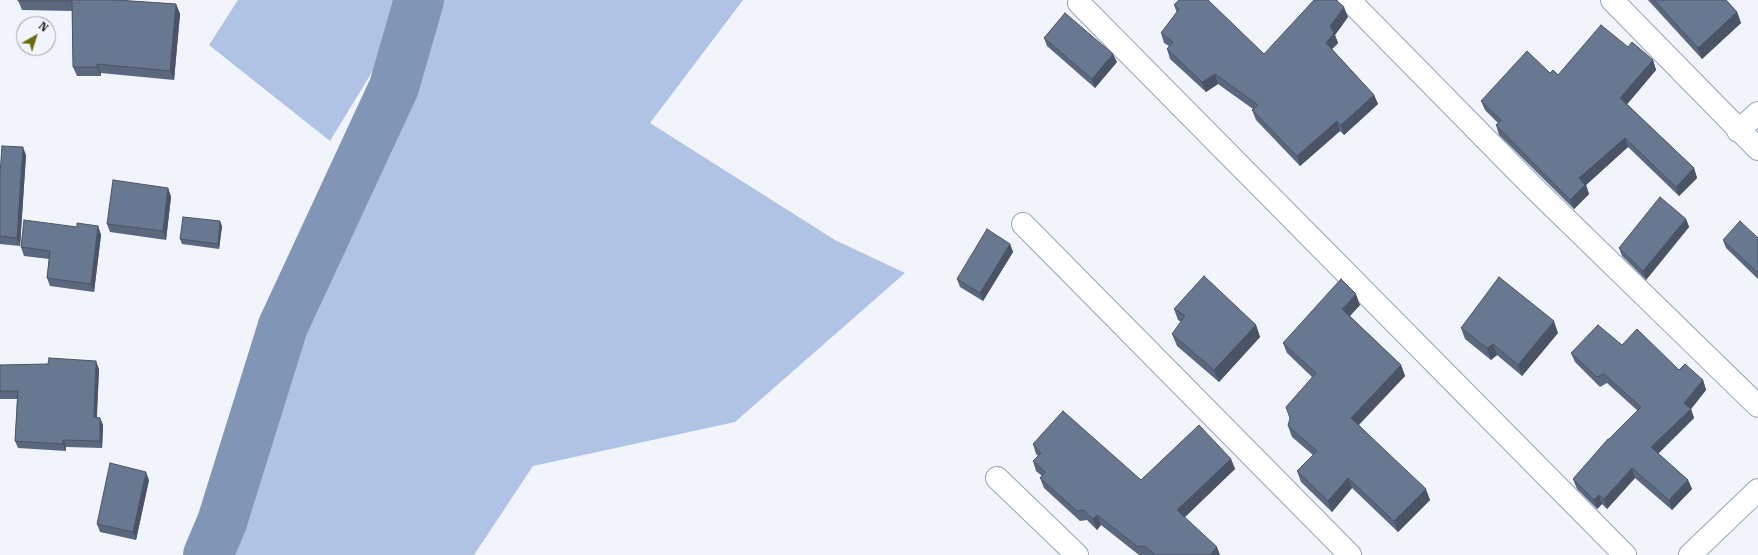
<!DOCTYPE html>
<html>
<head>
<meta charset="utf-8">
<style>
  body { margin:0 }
  #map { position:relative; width:1758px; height:555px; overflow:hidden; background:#f1f4fa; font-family:"Roboto Serif",serif }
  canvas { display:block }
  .north { position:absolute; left:16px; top:16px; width:40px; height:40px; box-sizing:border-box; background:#f1f4fa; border:1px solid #a1a5ad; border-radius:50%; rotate:39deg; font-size:11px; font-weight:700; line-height:16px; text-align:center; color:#282f3a }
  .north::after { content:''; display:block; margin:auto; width:14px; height:18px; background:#6a6c0c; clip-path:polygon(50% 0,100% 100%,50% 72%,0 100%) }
</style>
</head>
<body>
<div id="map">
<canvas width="1758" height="555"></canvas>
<div class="north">N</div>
</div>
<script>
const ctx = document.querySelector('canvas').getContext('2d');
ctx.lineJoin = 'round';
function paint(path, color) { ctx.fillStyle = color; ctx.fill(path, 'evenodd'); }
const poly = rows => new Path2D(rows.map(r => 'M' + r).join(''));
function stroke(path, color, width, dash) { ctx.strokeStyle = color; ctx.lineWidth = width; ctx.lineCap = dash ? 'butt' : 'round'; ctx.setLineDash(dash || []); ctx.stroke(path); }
paint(poly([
  [238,0,404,0,391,41,330,141,209,45],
  [431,0,743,0,650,123,835,240,905,273,735,422,533,466,474,555,218,555,243,495,241,467,368,169,408,101]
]), '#b0c3e4');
stroke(poly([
  [208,555,222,522,283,326,394,87,419,0]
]), '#8195b7', 50);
const minor = poly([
  [1349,0,1534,188,1758,406],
  [1612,0,1758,149],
  [1079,3,1625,555],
  [1738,131,1758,113],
  [1023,224,1350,555],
  [997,478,1077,555],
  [1690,555,1758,490]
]);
stroke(minor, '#94a4bf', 24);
stroke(minor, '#fff', 22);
paint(poly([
  [18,0,119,0,176,4,180,14,174,80,101,73,101,76,77,76,73,67,72,11,22,10],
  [1648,0,1726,0,1737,12,1741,23,1702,59],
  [1174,5,1264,54,1348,17,1335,35,1338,43,1332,49,1374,95,1378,104,1344,135,1340,131,1300,166,1256,120,1252,110,1253,109,1218,84,1206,92,1170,59,1167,49,1169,46,1164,43,1161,33,1177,13],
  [1044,38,1117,62,1095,88,1047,46],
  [1628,47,1653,60,1656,70,1627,104,1694,168,1697,178,1679,196,1628,147,1586,185,1589,194,1574,209,1499,135,1496,125,1498,123,1485,110,1481,101,1550,73,1558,75],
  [26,155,20,246,0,244,0,174],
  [168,188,171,197,166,240,110,232,107,224],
  [1686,219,1689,227,1646,280,1622,256,1619,248],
  [98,226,101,235,94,292,50,286,47,278,49,259,24,256,21,247,77,227],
  [222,226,219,249,182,244,180,239],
  [1758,238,1758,279,1726,248,1723,240],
  [1010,244,1013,252,983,301,960,287,957,279],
  [1360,305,1350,316,1401,365,1405,376,1359,425,1430,500,1398,532,1352,488,1332,512,1301,482,1297,471,1313,455,1292,437,1288,426,1312,377,1287,353,1283,343],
  [1174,309,1256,325,1260,337,1219,382,1177,346,1172,334,1181,322,1178,320],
  [1461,328,1558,333,1522,376,1497,355,1491,360,1465,339],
  [1622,345,1703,380,1706,390,1691,409,1694,418,1658,453,1688,480,1692,489,1672,510,1635,478,1607,509,1602,504,1597,509,1577,489,1573,479,1609,439,1638,411,1607,383,1600,387,1575,362,1571,353],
  [0,365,99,369,97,417,100,418,103,425,102,448,66,447,66,451,18,448,15,441,17,399,0,399],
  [1033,444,1141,480,1231,459,1235,469,1184,517,1220,555,1139,555,1101,525,1097,530,1087,520,1080,521,1044,488,1040,478,1042,476,1036,471,1033,461,1038,456,1036,454],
  [149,480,136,540,100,532,97,524]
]), '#5a677d');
paint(poly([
  [176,4,180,14,174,80,170,71],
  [1344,7,1348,17,1335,35,1338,43,1329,52,1326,43,1330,26],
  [1737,12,1741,23,1702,59,1698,48],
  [1113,54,1117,62,1095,88,1092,79],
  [1653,60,1656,70,1624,108,1620,98],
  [97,64,101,73,101,76,97,67],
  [1215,74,1218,84,1206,92,1202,82],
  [1374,95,1378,104,1344,135,1341,125],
  [1337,121,1340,131,1300,166,1297,156],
  [1625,138,1628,147,1586,185,1589,194,1574,209,1570,200,1579,178],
  [23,147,26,155,20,246,17,238],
  [1694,168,1697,178,1679,196,1676,187],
  [168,188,171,197,166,240,163,231],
  [1686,219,1689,227,1646,280,1643,271],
  [220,221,222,226,219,249,218,244],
  [98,226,101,235,94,292,91,284],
  [1010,244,1013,252,983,301,980,293],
  [1356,294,1360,305,1346,320,1342,309],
  [1554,321,1558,333,1522,376,1518,365],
  [1256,325,1260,337,1219,382,1214,370],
  [1493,344,1497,355,1491,360,1487,348],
  [96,361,99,369,96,425,94,417],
  [1401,365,1405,376,1355,428,1351,418],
  [1703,380,1706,390,1691,409,1694,418,1655,457,1651,447,1684,403],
  [100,418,103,425,102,448,100,441],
  [63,440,66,447,66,451,63,444],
  [1231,459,1235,469,1181,521,1177,510],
  [1632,468,1635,478,1607,509,1604,499],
  [146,472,149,480,136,540,133,532],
  [1348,478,1352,488,1332,512,1328,501],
  [1688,480,1692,489,1672,510,1669,500],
  [1426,489,1430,500,1398,532,1394,521],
  [1599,495,1602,504,1597,509,1594,500],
  [1097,515,1101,525,1097,530,1093,519],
  [1217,547,1220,555,1210,555]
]), '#4a5466');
const building = poly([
  [18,0,116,0,176,4,170,71,97,64,97,67,73,67,72,1,18,1,18,0],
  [1179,0,1208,0,1264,54,1314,0,1336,0,1344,7,1330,26,1334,33,1326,43,1374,95,1341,125,1337,121,1297,156,1252,110,1258,105,1215,74,1202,82,1167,49,1173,42,1161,33,1179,9,1174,5,1179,0],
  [1654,0,1726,0,1737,12,1698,48,1654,0],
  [1065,13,1113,54,1092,79,1044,38,1065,13],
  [1601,25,1628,47,1632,42,1653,60,1620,98,1694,168,1676,187,1625,138,1579,178,1585,185,1570,200,1496,125,1501,120,1481,101,1527,51,1550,73,1553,70,1558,75,1601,25],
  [2,146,23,147,17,238,0,236,0,174,2,146],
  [113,180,168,188,163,231,107,224,113,180],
  [1660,197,1686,219,1643,271,1619,248,1660,197],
  [183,217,220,221,218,244,180,239,183,217],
  [24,220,77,227,77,223,98,226,91,284,47,278,50,251,21,247,24,220],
  [1740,221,1758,238,1758,273,1723,240,1740,221],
  [987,229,1010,244,980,293,957,279,987,229],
  [1204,276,1256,325,1214,370,1172,334,1185,316,1174,309,1204,276],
  [1499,277,1554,321,1518,365,1493,344,1487,348,1461,328,1499,277],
  [1341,279,1356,294,1342,309,1401,365,1351,418,1426,489,1394,521,1348,478,1328,501,1297,471,1317,451,1288,426,1290,418,1286,407,1316,373,1283,343,1341,279],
  [1598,325,1622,345,1637,329,1679,370,1685,364,1703,380,1684,403,1691,409,1651,447,1688,480,1669,500,1632,468,1604,499,1599,495,1594,500,1573,479,1608,439,1609,439,1641,407,1604,374,1597,377,1571,353,1598,325],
  [49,358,96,361,94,417,100,418,100,441,63,440,63,444,15,441,18,391,0,391,0,365,48,364,49,358],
  [1063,411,1141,480,1199,425,1231,459,1177,510,1217,547,1210,555,1155,555,1145,546,1138,547,1097,515,1093,519,1083,510,1077,511,1040,478,1045,472,1033,461,1041,453,1033,444,1063,411],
  [110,463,146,472,133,532,97,524,110,463]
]);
paint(building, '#697891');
stroke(building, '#4a5466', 1);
</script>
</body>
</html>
